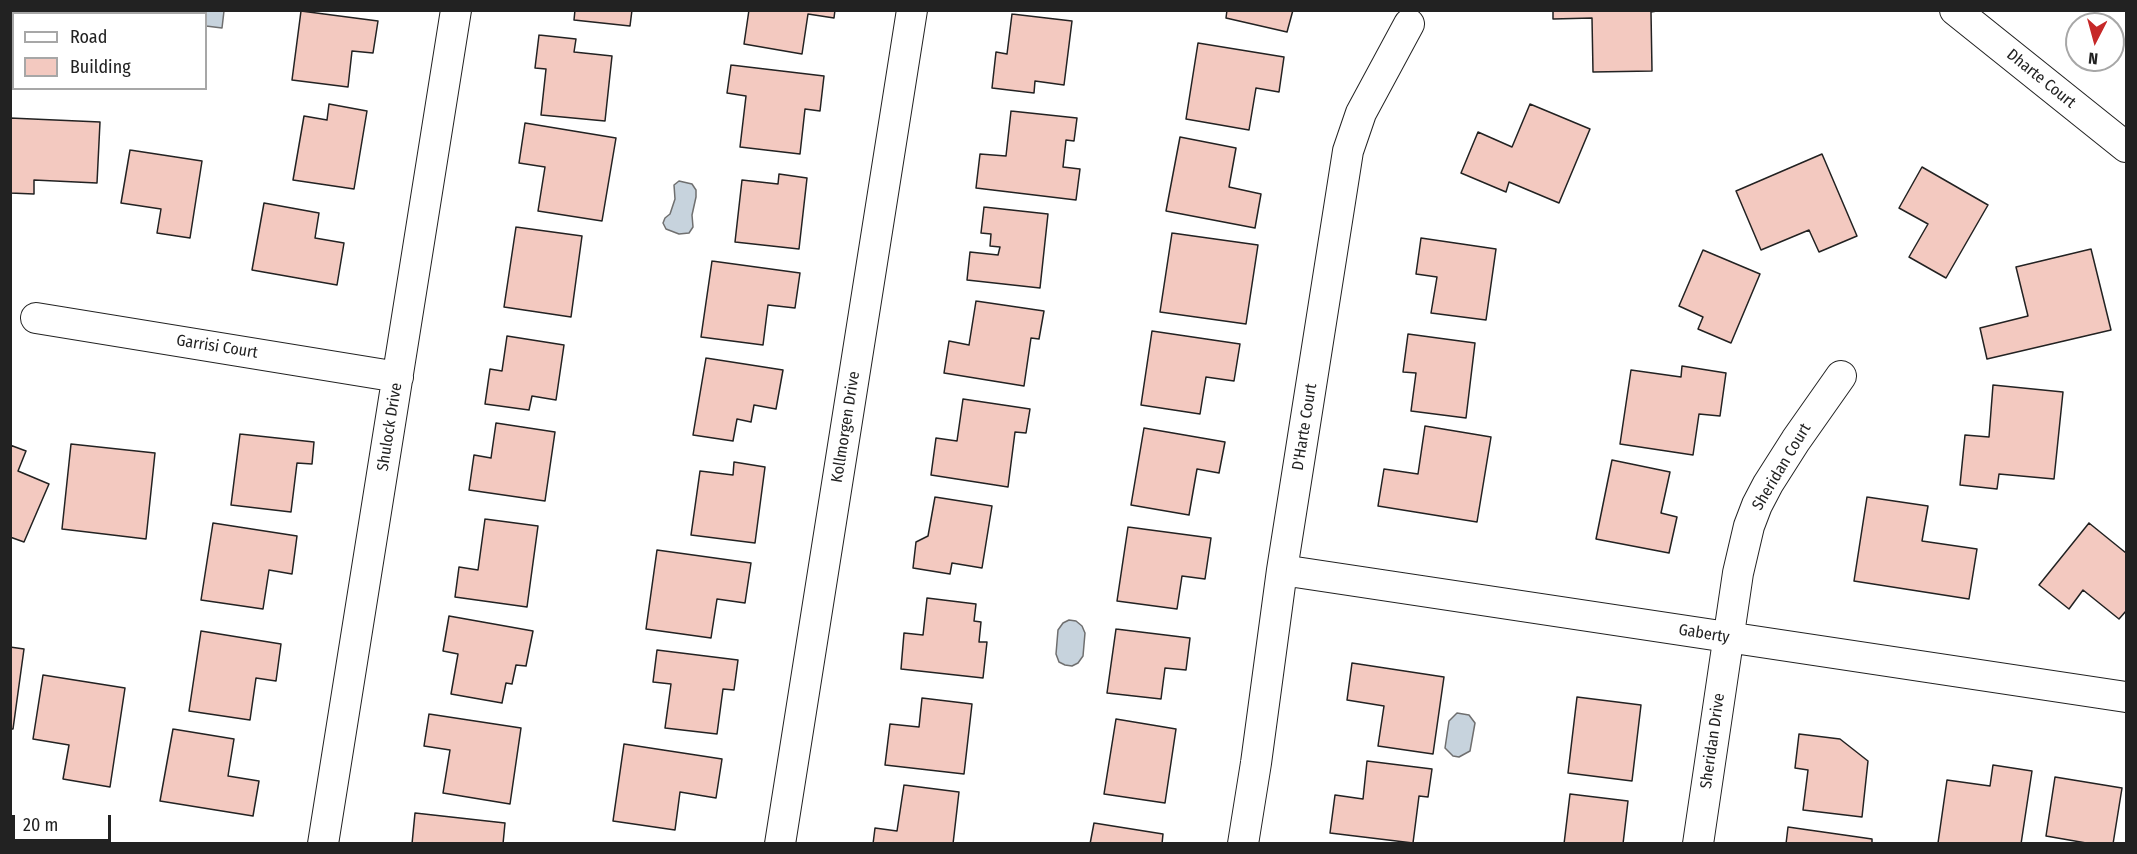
<!DOCTYPE html>
<html>
<head>
<meta charset="utf-8">
<style>
  body { margin:0 }
  #map { position:relative; width:2137px; height:854px; overflow:hidden; background:#fff; font-family:"Fira Sans Condensed",sans-serif }
  canvas { display:block }
  .frame { position:absolute; inset:0; border:12px solid #222; pointer-events:none }
  .legend { position:absolute; left:12px; top:12px; width:195px; height:78px; box-sizing:border-box; background:#fff; border:2px solid #a7a7a7; margin:0; padding:8px 10px; list-style:none; font-size:18px; color:#222 }
  .legend li { display:flex; align-items:center; gap:12px; height:30px }
  .legend b { width:30px; border:2px solid #a7a7a7 }
  .north { position:absolute; left:2065px; top:12px; width:60px; height:60px; box-sizing:border-box; background:#fff; border:2px solid #a7a7a7; border-radius:50%; rotate:186deg; font-size:16px; font-weight:700; line-height:24px; text-align:center; color:#222 }
  .north::after { content:''; display:block; margin:auto; width:21px; height:27px; background:#c62828; clip-path:polygon(50% 0,100% 100%,50% 72%,0 100%) }
  .scale { position:absolute; left:12px; top:815px; width:99px; height:27px; box-sizing:border-box; border:3px solid #222; border-top:0; padding-left:8px; font-size:18px; line-height:21px; white-space:nowrap; color:#222; -webkit-text-stroke:4px #fff; paint-order:stroke }
</style>
</head>
<body>
<div id="map">
<canvas width="2137" height="854"></canvas>
<div class="frame"></div>
<ul class="legend">
<li><b style="height:8px;background:#fff"></b>Road</li>
<li><b style="height:16px;background:#f3c9c0"></b>Building</li>
</ul>
<div class="north">N</div>
<div class="scale">20 m</div>
</div>
<script>
const ctx = document.querySelector('canvas').getContext('2d');
ctx.lineJoin = 'round';
function paint(path, color) { ctx.fillStyle = color; ctx.fill(path, 'evenodd'); }
const poly = rows => new Path2D(rows.map(r => 'M' + r).join(''));
function stroke(path, color, width, dash) { ctx.strokeStyle = color; ctx.lineWidth = width; ctx.lineCap = dash ? 'butt' : 'round'; ctx.setLineDash(dash || []); ctx.stroke(path); }
function label(font, color, halo, rows, align = 'center') {
  ctx.font = font + ' "Fira Sans Condensed",sans-serif'; ctx.lineWidth = 4.5; ctx.setLineDash([]); ctx.textBaseline = 'middle'; ctx.strokeStyle = halo; ctx.fillStyle = color; for (const [text, x, y, turn = 0] of rows) {
    ctx.save(); ctx.translate(x, y); ctx.rotate((+turn || 0) * Math.PI / 180); ctx.textAlign = isNaN(turn) ? turn : align; if (halo) ctx.strokeText(text, 0, 0); ctx.fillText(text, 0, 0); ctx.restore();
  }
}
const water = poly([
  [173,11,224,11,222,28,206,26,206,14,172,13,173,11],
  [679,181,692,184,696,190,696,197,692,215,693,227,689,233,679,234,666,229,663,223,665,218,670,214,675,199,674,185,679,181],
  [1069,620,1076,621,1082,626,1085,633,1083,656,1078,663,1072,666,1065,665,1059,662,1056,654,1058,630,1063,623,1069,620],
  [1457,713,1469,715,1475,723,1470,751,1459,757,1453,756,1445,748,1449,721,1457,713]
]);
paint(water, '#c7d3dd');
stroke(water, '#6f6f6f', 1.5);
const building = poly([
  [575,10,632,10,630,26,574,20,575,10],
  [749,10,835,10,834,18,808,14,802,54,744,44,749,10],
  [1227,10,1293,10,1287,32,1226,18,1227,10],
  [1553,10,1663,10,1651,12,1652,71,1593,72,1592,18,1553,19,1553,10],
  [301,11,378,21,373,53,352,51,348,87,292,80,301,11],
  [1012,14,1072,21,1064,85,1035,81,1034,93,992,88,996,52,1007,54,1012,14],
  [539,35,576,39,574,52,612,56,605,121,541,115,546,69,535,68,539,35],
  [1198,43,1284,57,1279,92,1256,88,1249,130,1186,119,1198,43],
  [731,65,824,76,820,111,805,109,800,154,740,147,746,96,727,93,731,65],
  [329,104,367,111,354,189,293,180,304,116,327,120,329,104],
  [1530,104,1590,129,1559,203,1509,182,1506,192,1461,173,1478,132,1512,147,1530,104],
  [1011,111,1077,118,1074,141,1066,140,1063,167,1080,169,1076,200,976,188,980,154,1006,156,1011,111],
  [10,118,100,122,97,183,34,180,34,194,10,193,10,118],
  [525,123,616,138,602,221,538,211,545,167,519,163,525,123],
  [1180,137,1236,148,1229,187,1261,194,1255,228,1166,211,1180,137],
  [130,150,202,161,190,238,157,233,161,209,121,203,130,150],
  [1822,154,1857,236,1819,252,1809,230,1761,250,1736,191,1822,154],
  [1922,167,1988,205,1946,278,1909,257,1928,224,1899,208,1922,167],
  [779,174,807,178,799,249,735,242,742,180,778,184,779,174],
  [264,203,319,213,315,238,344,243,337,285,252,270,264,203],
  [984,207,1048,214,1040,288,967,280,970,252,998,255,1000,247,990,246,991,234,981,233,984,207],
  [516,227,582,236,571,317,504,307,516,227],
  [1172,233,1258,245,1246,324,1160,312,1172,233],
  [1421,238,1496,249,1486,320,1431,313,1437,277,1416,274,1421,238],
  [2091,249,2111,330,1987,359,1980,328,2028,316,2016,267,2091,249],
  [1703,250,1760,274,1731,343,1698,329,1703,317,1679,306,1703,250],
  [712,261,800,273,795,308,768,305,763,345,701,337,712,261],
  [976,301,1044,311,1039,339,1031,338,1024,386,944,373,949,341,969,345,976,301],
  [1152,331,1240,344,1234,381,1206,377,1200,414,1141,405,1152,331],
  [1408,334,1475,343,1466,418,1411,411,1416,373,1403,372,1408,334],
  [507,336,564,345,556,400,532,396,529,410,485,404,490,369,502,371,507,336],
  [706,358,783,370,776,409,754,405,751,422,737,419,733,441,693,435,706,358],
  [1682,366,1726,373,1720,416,1699,414,1693,455,1620,444,1631,370,1681,377,1682,366],
  [1993,385,2063,392,2054,479,1999,474,1997,489,1960,485,1965,435,1989,437,1993,385],
  [963,399,1030,409,1026,433,1015,432,1008,487,931,475,936,438,957,441,963,399],
  [496,423,555,432,545,501,469,490,474,455,491,458,496,423],
  [1425,426,1491,437,1477,522,1378,506,1384,469,1418,474,1425,426],
  [1144,428,1225,442,1219,473,1197,469,1189,515,1131,505,1144,428],
  [240,434,314,442,312,464,297,463,291,512,231,505,240,434],
  [71,444,155,453,146,539,62,529,71,444],
  [10,445,26,451,18,471,49,484,24,542,10,537,10,445],
  [1612,460,1670,472,1661,513,1677,517,1669,553,1596,539,1612,460],
  [734,462,765,467,755,543,691,535,700,471,733,475,734,462],
  [935,497,992,506,982,568,952,563,950,574,913,568,916,542,928,536,935,497],
  [1867,497,1928,506,1922,541,1977,549,1969,599,1854,581,1867,497],
  [485,519,538,526,527,607,455,597,459,567,478,570,485,519],
  [213,523,297,536,292,574,269,570,263,609,201,600,213,523],
  [2089,523,2126,553,2126,611,2119,619,2083,590,2069,609,2039,585,2089,523],
  [1128,527,1211,538,1205,579,1182,576,1177,609,1117,601,1128,527],
  [657,550,751,563,745,603,717,599,711,638,646,629,657,550],
  [927,598,976,604,974,621,981,622,979,642,987,642,983,678,901,669,904,633,923,635,927,598],
  [449,616,533,631,526,666,516,665,512,684,506,683,502,703,451,694,458,654,443,651,449,616],
  [1116,629,1190,638,1186,670,1165,668,1161,699,1107,693,1116,629],
  [201,631,281,644,276,681,256,678,250,720,189,711,201,631],
  [10,647,24,649,13,729,10,729,10,647],
  [657,650,738,660,734,690,723,689,717,734,665,728,671,684,653,682,657,650],
  [1352,663,1444,677,1433,754,1378,746,1384,706,1347,700,1352,663],
  [43,675,125,688,110,787,63,779,69,745,33,739,43,675],
  [1577,697,1641,705,1632,781,1568,773,1577,697],
  [922,698,972,704,964,774,885,765,890,724,919,727,922,698],
  [429,714,521,728,510,804,443,793,450,750,424,746,429,714],
  [1116,719,1176,729,1165,803,1104,794,1116,719],
  [173,729,234,739,228,776,259,781,253,816,160,801,173,729],
  [1799,734,1840,739,1868,761,1862,817,1803,810,1808,770,1795,768,1799,734],
  [624,744,722,759,716,798,680,792,675,830,613,821,624,744],
  [1367,761,1432,769,1428,797,1419,796,1413,843,1330,833,1335,795,1363,799,1367,761],
  [1993,765,2032,771,2021,844,1938,843,1947,780,1990,786,1993,765],
  [2055,777,2122,788,2113,844,2092,844,2046,836,2055,777],
  [904,785,959,792,953,844,873,844,875,828,897,831,904,785],
  [1570,794,1628,801,1623,844,1564,844,1570,794],
  [415,813,505,823,503,844,412,844,415,813],
  [1094,823,1163,834,1162,844,1090,844,1094,823],
  [1788,827,1872,839,1872,844,1786,844,1788,827]
]);
paint(building, '#f3c9c0');
stroke(building, '#222', 1.5);
const street = poly([
  [1955,10,2126,147],
  [36,318,398,377],
  [1282,570,2126,697],
  [323,844,456,10],
  [780,844,912,10],
  [1243,844,1256,763,1282,570,1348,151,1361,113,1409,24],
  [1698,844,1738,573,1749,526,1757,505,1768,484,1796,440,1841,376]
]);
stroke(street, '#222', 32);
stroke(street, '#fff', 30);
label('16px', '#222', '#fff', [
  ["Dharte Court",2041,79,39],
  ["Garrisi Court",217,347,9],
  ["Shulock Drive",390,427,-81],
  ["Kollmorgen Drive",846,427,-81],
  ["D'Harte Court",1305,427,-81],
  ["Sheridan Court",1782,467,-59],
  ["Gaberty",1704,634,9],
  ["Sheridan Drive",1713,741,-82]
]);
</script>
</body>
</html>
